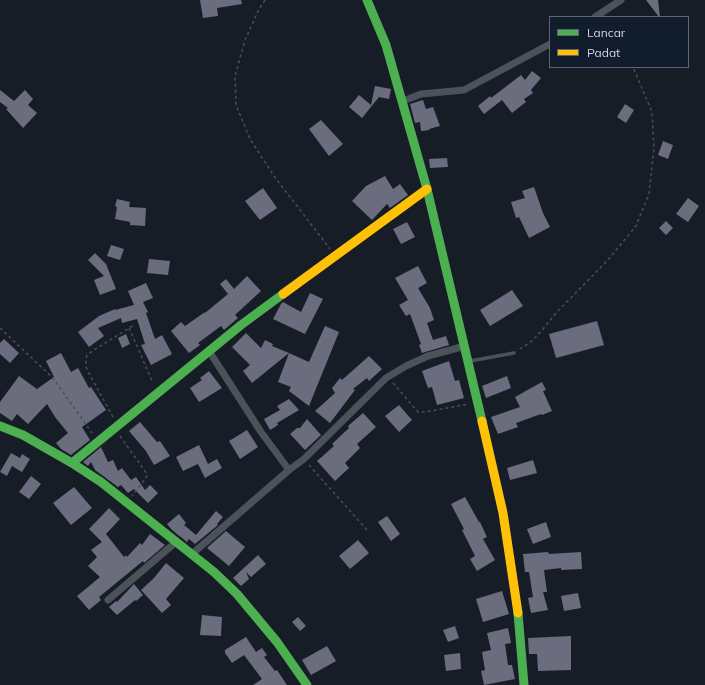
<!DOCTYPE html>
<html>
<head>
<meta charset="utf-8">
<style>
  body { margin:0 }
  #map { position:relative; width:705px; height:685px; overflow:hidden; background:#171d26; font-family:Mulish,sans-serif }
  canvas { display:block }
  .legend { position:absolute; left:549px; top:16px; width:140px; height:52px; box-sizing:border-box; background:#111c2c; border:1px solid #5c6674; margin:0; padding:5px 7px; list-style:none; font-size:12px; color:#cdd5e0 }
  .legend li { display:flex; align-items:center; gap:8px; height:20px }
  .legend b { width:20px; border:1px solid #5c6674 }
</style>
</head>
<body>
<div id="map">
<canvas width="705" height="685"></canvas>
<ul class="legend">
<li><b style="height:5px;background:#4caf50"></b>Lancar</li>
<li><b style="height:5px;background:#ffc107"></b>Padat</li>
</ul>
</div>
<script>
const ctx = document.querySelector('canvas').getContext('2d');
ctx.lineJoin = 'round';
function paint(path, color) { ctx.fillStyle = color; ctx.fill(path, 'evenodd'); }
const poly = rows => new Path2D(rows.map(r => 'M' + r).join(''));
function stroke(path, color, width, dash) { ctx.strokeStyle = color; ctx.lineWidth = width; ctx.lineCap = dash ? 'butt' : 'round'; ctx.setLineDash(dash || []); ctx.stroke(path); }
paint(poly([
  [200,0,241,0,242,4,217,8,218,16,203,18],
  [646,0,658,0,660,17,659,17],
  [532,71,541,78,531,90,533,93,524,99,526,102,512,113,502,100,484,114,478,106,490,96,491,98,521,75,525,80],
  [375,86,391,89,389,99,379,97,362,118,349,107,359,95,371,105],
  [0,90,14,101,25,90,33,99,28,105,37,113,23,128,6,109,8,108,0,102],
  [423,100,426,109,433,107,440,126,429,129,430,130,421,131,420,122,415,123,410,104],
  [625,104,634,110,626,123,617,117],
  [321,120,343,144,329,156,309,129],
  [663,141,673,145,668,159,658,155],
  [447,158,448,167,430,168,429,159],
  [385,176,393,189,400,184,408,195,390,208,387,204,372,220,352,201,366,186],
  [534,187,543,213,550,227,529,238,519,217,516,218,511,202,525,198,522,191],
  [263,188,277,208,260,220,245,201],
  [688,198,699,206,688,222,676,214],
  [117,199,130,202,129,207,146,208,145,226,130,225,130,222,115,219,117,207,115,206],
  [666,221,673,228,666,235,659,228],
  [407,222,415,237,401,244,393,229],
  [111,245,124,249,120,260,107,256],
  [95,253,106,264,116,289,100,295,94,280,104,276,88,260],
  [149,259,170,261,168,275,147,273],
  [418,266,427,283,418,288,430,308,434,320,427,323,433,340,446,336,449,345,422,353,419,345,421,344,410,314,406,316,399,305,408,300,395,278],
  [247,276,261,291,235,315,238,318,224,330,221,326,198,343,200,345,189,353,171,331,181,322,185,326,205,312,205,313,228,294,220,284,226,279,234,289],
  [146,283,153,298,143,302,148,312,146,313,155,339,162,335,172,354,151,365,141,345,145,344,137,319,122,323,121,318,98,328,104,336,89,347,78,332,99,316,115,309,115,310,134,305,128,291],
  [512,290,523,306,490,326,480,310],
  [310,293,323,299,305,334,273,319,281,304,283,302,301,312],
  [597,321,604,345,556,358,549,334],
  [325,326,339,332,309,406,289,391,291,387,278,382,289,353,309,362],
  [246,333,261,348,265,340,273,344,272,346,289,353,252,383,243,371,250,365,232,347],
  [126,334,130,344,122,348,118,338],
  [4,339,19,353,10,363,0,354,0,343],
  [61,353,71,372,78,368,89,388,91,387,106,410,82,427,90,440,71,455,61,449,56,443,68,433,55,417,47,404,28,424,17,414,12,421,0,413,0,402,19,376,37,389,54,377,46,361],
  [369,356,382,369,369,381,367,378,353,389,355,390,330,423,315,411,335,393,332,388,340,378,342,380],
  [449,361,455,381,459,380,464,398,437,405,432,387,428,388,422,371],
  [209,371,222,388,199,402,190,388,202,380,200,378],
  [507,376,511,388,486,398,482,386],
  [542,382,546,390,543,391,552,411,542,415,541,414,516,423,518,427,498,434,491,417,520,407,515,397],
  [289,399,299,410,277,423,278,425,270,430,264,419,280,410,277,406],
  [399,405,412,420,399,432,385,416],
  [363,413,376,427,357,444,360,448,345,463,349,468,335,481,317,461,334,446,332,444,349,428,348,426],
  [307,419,321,435,305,450,290,434,297,428,300,428],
  [140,422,157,442,160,441,170,456,154,465,146,451,129,431],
  [247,430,258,447,240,459,229,441],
  [199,445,208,464,217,459,222,468,205,478,198,464,183,471,176,457],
  [101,447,108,462,113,460,118,471,122,468,131,480,136,477,145,490,150,485,158,493,148,503,134,489,128,493,121,485,118,487,95,470,91,462,88,466,83,462],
  [11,453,20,458,22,454,30,459,22,472,12,466,7,476,0,472],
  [533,460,537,473,510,480,507,468],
  [31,476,41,484,29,499,19,492],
  [74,487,92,508,71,525,53,503],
  [465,497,479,522,480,522,487,537,483,539,495,560,477,571,470,559,475,556,462,530,464,529,451,504],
  [109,508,120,519,106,534,124,557,126,555,127,557,140,543,142,545,150,534,165,545,144,563,143,561,99,597,101,600,89,610,77,596,100,577,88,566,97,557,91,550,102,542,89,529],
  [216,511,223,517,217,524,218,525,195,544,189,539,187,542,172,530,167,524,179,514,186,523,184,525,196,535],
  [387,516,400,534,391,541,378,522],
  [546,522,551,537,533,544,527,529],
  [226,531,245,547,229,566,207,548],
  [358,540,369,553,350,569,339,556],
  [548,552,549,554,581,552,582,569,561,570,561,568,544,570,547,592,543,592,548,610,531,613,528,598,533,597,529,572,525,572,523,554],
  [258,555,266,564,251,577,246,572,249,579,241,586,233,578],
  [166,563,184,578,166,599,171,605,162,613,141,590,154,578],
  [134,584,143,595,136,601,135,600,117,615,109,607,116,601,117,602],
  [502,591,509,614,483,622,476,599],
  [578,593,581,608,564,611,561,596],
  [202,615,222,617,221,636,200,635],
  [298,617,306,626,300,631,292,622],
  [455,626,459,638,448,642,443,630],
  [508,628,511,643,505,644,508,665,512,665,515,679,484,685,481,671,485,670,482,652,491,650,487,633],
  [571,636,571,670,538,671,537,654,529,654,528,638],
  [246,637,256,652,262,648,267,655,264,657,275,671,277,670,287,685,253,685,262,679,244,655,232,663,225,653,225,650],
  [327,646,336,661,311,675,302,660],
  [460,653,461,669,446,671,444,655]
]), '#6b6c7e');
stroke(poly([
  [265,0,259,9,245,40,235,76,236,105,250,139,274,176,330,249],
  [0,328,53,378,92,433],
  [129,328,153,383],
  [520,349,532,341,542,330,557,312,607,261,636,226,649,194,654,148,652,112,633,67],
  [393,383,418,412,425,412,469,404],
  [113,417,91,377,86,367,86,360,87,355,94,350,134,325],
  [120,436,147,474,146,478,132,496],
  [309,465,367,530]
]), '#4a4f55', 1.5, [3, 3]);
stroke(poly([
  [470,361,514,353]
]), '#4c5259', 3.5);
stroke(poly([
  [595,17,621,0],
  [403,101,421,94,464,90,550,44],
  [209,351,261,432,289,470],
  [192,554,289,470,304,459,386,378,406,366,428,356,465,346],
  [108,600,176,542]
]), '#4c5259', 7);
stroke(poly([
  [367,0,386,45,427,189,482,421],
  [0,426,23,435,72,463,101,482,214,572,237,594,277,642,307,685],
  [72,463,241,325,283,294],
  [518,613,524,685]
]), '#4caf50', 9);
stroke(poly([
  [283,294,427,189],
  [482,421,503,513,518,613]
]), '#ffc107', 9);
</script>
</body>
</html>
